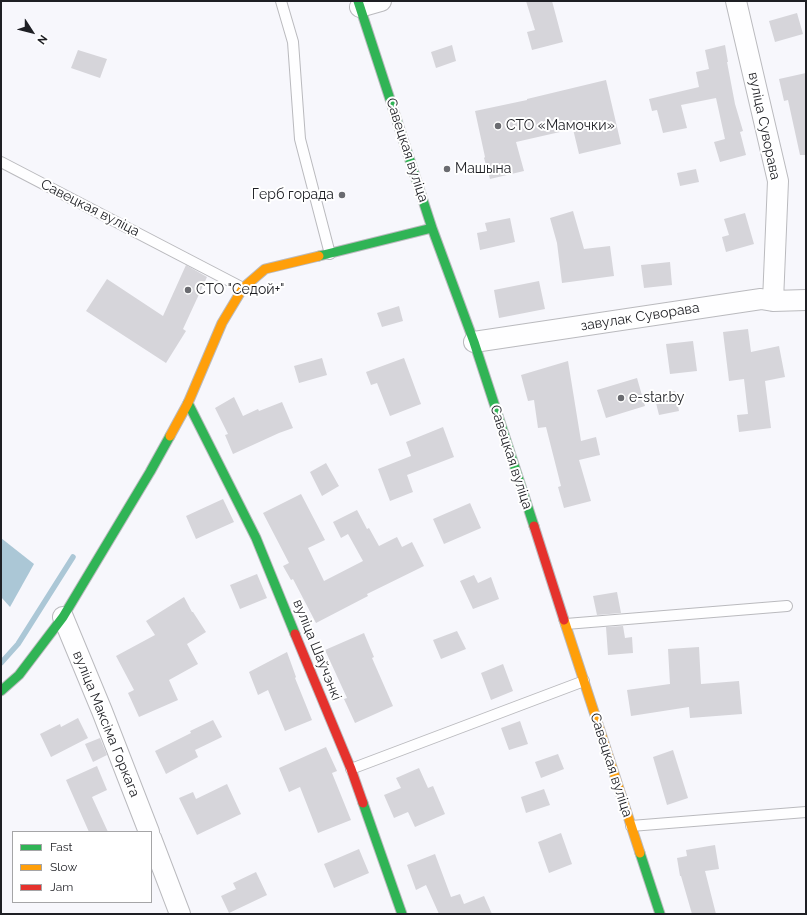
<!DOCTYPE html>
<html>
<head>
<meta charset="utf-8">
<style>
  body { margin:0 }
  #map { position:relative; width:807px; height:915px; overflow:hidden; background:#f7f7fc; font-family:Raleway,sans-serif }
  canvas { display:block }
  .frame { position:absolute; inset:0; border:2px solid #1e1f24; pointer-events:none }
  .legend { position:absolute; left:12px; top:831px; width:140px; height:72px; box-sizing:border-box; background:#fff; border:1px solid #a5a5a7; margin:0; padding:5px 7px; list-style:none; font-size:12px; color:#1e1f24 }
  .legend li { display:flex; align-items:center; gap:8px; height:20px }
  .legend b { width:20px; border:1px solid #a5a5a7 }
  .north { position:absolute; left:12px; top:12px; width:40px; height:40px; -webkit-text-stroke:3px #fff; paint-order:stroke; rotate:126deg; font-size:11px; font-weight:700; line-height:16px; text-align:center; color:#1e1f24 }
  .north::after { content:''; display:block; margin:auto; width:14px; height:18px; background:#1e1f24; clip-path:polygon(50% 0,100% 100%,50% 72%,0 100%) }
</style>
</head>
<body>
<div id="map">
<canvas width="807" height="915"></canvas>
<div class="frame"></div>
<ul class="legend">
<li><b style="height:5px;background:#30b455"></b>Fast</li>
<li><b style="height:5px;background:#ff9f0a"></b>Slow</li>
<li><b style="height:5px;background:#e5322d"></b>Jam</li>
</ul>
<div class="north">N</div>
</div>
<script>
const ctx = document.querySelector('canvas').getContext('2d');
ctx.lineJoin = 'round';
function paint(path, color) { ctx.fillStyle = color; ctx.fill(path, 'evenodd'); }
const poly = rows => new Path2D(rows.map(r => 'M' + r).join(''));
function stroke(path, color, width, dash) { ctx.strokeStyle = color; ctx.lineWidth = width; ctx.lineCap = dash ? 'butt' : 'round'; ctx.setLineDash(dash || []); ctx.stroke(path); }
function label(font, color, halo, rows, align = 'center') {
  ctx.font = font + ' Raleway,sans-serif'; ctx.lineWidth = 4; ctx.setLineDash([]); ctx.textBaseline = 'middle'; ctx.strokeStyle = halo; ctx.fillStyle = color; for (const [text, x, y, turn = 0] of rows) {
    ctx.save(); ctx.translate(x, y); ctx.rotate((+turn || 0) * Math.PI / 180); ctx.textAlign = isNaN(turn) ? turn : align; if (halo) ctx.strokeText(text, 0, 0); ctx.fillText(text, 0, 0); ctx.restore();
  }
}
paint(poly([
  [1,538,34,564,10,607,1,597]
]), '#abc7d6');
stroke(poly([
  [1,663,18,644,73,557]
]), '#abc7d6', 5.5);
paint(poly([
  [526,1,552,1,563,42,532,50,527,32,535,30],
  [797,13,803,34,775,42,769,21],
  [452,45,456,61,436,68,431,52],
  [725,45,728,62,727,62,735,104,743,131,740,132,746,155,720,162,714,142,725,139,716,98,681,105,687,128,663,133,657,110,652,111,649,99,699,87,696,72,709,69,705,50],
  [78,50,107,59,100,78,71,68],
  [806,73,806,155,800,155,788,100,784,101,779,79],
  [606,80,621,144,579,154,573,129,516,142,524,171,490,179,484,158,485,157,475,111,527,100,527,99],
  [696,169,699,182,680,186,677,173],
  [573,211,584,249,610,246,614,276,562,283,557,243,550,218],
  [745,213,754,244,726,252,722,237,729,235,724,219],
  [510,218,515,242,480,250,477,233,487,231,485,223],
  [670,262,672,285,644,288,641,265],
  [186,265,207,277,183,329,186,331,166,363,86,311,107,279,163,316],
  [539,281,545,309,499,318,494,290],
  [399,306,403,321,382,327,377,313],
  [748,329,751,352,779,346,785,377,765,381,771,428,739,432,737,415,748,414,744,379,729,381,723,332],
  [693,341,697,371,670,374,666,344],
  [322,358,327,375,299,383,294,366],
  [404,358,421,404,390,416,377,383,371,385,366,372],
  [568,361,581,441,596,437,600,455,579,460,591,501,564,508,558,487,561,486,546,427,538,428,534,400,528,401,521,375],
  [637,378,645,406,606,418,597,390],
  [675,391,679,411,659,415,654,395],
  [234,397,243,416,258,409,259,411,282,402,293,428,279,433,233,454,225,435,228,434,215,408],
  [443,427,454,457,407,475,413,492,390,501,378,469,411,456,406,442],
  [326,463,339,486,322,496,310,472],
  [301,494,325,540,308,548,324,581,363,561,348,534,341,538,333,522,357,510,367,529,369,528,379,546,397,537,402,547,412,542,424,566,367,594,368,596,316,623,293,579,291,580,283,566,289,563,263,513],
  [223,499,234,522,196,539,186,516],
  [470,503,481,528,444,544,433,519],
  [257,574,267,598,240,609,230,585],
  [474,575,478,583,491,577,499,599,473,609,460,581],
  [617,592,621,613,597,615,593,596],
  [184,597,192,612,193,612,206,632,187,644,198,664,169,680,178,700,139,717,128,693,134,690,116,656,155,635,146,621],
  [623,626,625,638,632,637,633,653,608,655,606,627],
  [457,631,466,649,441,659,433,640],
  [364,633,374,657,372,658,393,706,355,723,344,699,347,698,325,650],
  [699,647,701,684,739,681,742,714,690,718,689,707,631,716,627,690,670,684,668,649],
  [287,652,296,677,295,678,312,720,285,731,268,690,258,695,249,672],
  [503,664,513,691,491,700,481,673],
  [78,718,88,738,51,757,40,734,60,724,61,727],
  [213,720,222,737,195,750,198,757,166,774,155,751,191,733,190,731],
  [520,721,528,744,509,750,501,728],
  [100,738,107,755,93,762,85,744],
  [326,747,337,771,332,773,351,820,318,833,300,787,289,792,279,768],
  [673,750,688,798,667,805,653,757],
  [558,754,564,769,541,778,535,762],
  [97,766,107,790,92,797,108,832,89,832,66,780],
  [419,768,428,788,433,786,445,814,415,827,408,812,394,818,384,795,401,788,396,778],
  [227,784,241,814,197,835,179,798,193,792,196,799],
  [544,789,550,805,526,813,521,797],
  [561,833,572,864,549,873,538,842],
  [715,845,719,869,705,871,716,914,692,914,681,876,680,876,677,858,687,856,686,850],
  [359,849,369,873,334,888,324,864],
  [435,854,451,897,460,894,464,904,484,896,492,914,439,914,426,885,416,890,407,865],
  [256,872,267,895,229,913,221,896,236,889,233,883]
]), '#d6d5da');
const lane = poly([
  [281,1,293,42,300,139,330,254],
  [1,162,243,288],
  [566,624,787,606],
  [351,769,584,681],
  [631,826,806,812]
]);
const street = poly([
  [736,1,778,181,773,301],
  [360,7,381,1],
  [474,342,761,299,773,301,806,300],
  [63,617,102,711,149,832],
  [151,838,180,914]
]);
const fast = poly([
  [358,1,432,228,474,342,534,526],
  [319,256,432,228],
  [188,403,256,538,295,634],
  [1,691,19,675,63,617,150,472,170,436],
  [363,803,402,914],
  [640,853,660,914]
]);
const slow = poly([
  [170,436,188,403,222,323,243,288,265,269,319,256],
  [564,620,640,853]
]);
const jam = poly([
  [534,526,564,620],
  [295,634,351,769,363,803]
]);
stroke(lane, '#bababe', 12);
stroke(street, '#bababe', 22);
stroke(fast, '#bababe', 11);
stroke(slow, '#bababe', 11);
stroke(jam, '#bababe', 11);
stroke(lane, '#fefeff', 10);
stroke(street, '#fefeff', 20);
stroke(fast, '#30b455', 9);
stroke(slow, '#ff9f0a', 9);
stroke(jam, '#e5322d', 9);
for (const [x, y, r, color] of [
  [498,126,4,"#6a6b70"],
  [447,169,4,"#6a6b70"],
  [342,195,4,"#6a6b70"],
  [188,290,4,"#6a6b70"],
  [621,398,4,"#6a6b70"]
]) { const dot = new Path2D(); dot.arc(x, y, r, 0, 2 * Math.PI); ctx.fillStyle = color; ctx.fill(dot); stroke(dot, '#fff', 1.5); }
label('14px', '#1e1f24', '#fff', [
  ["СТО «Мамочки»",506,126],
  ["Машына",455,169],
  ["Герб горада",334,195,"right"],
  ["СТО \"Седой+\"",196,290],
  ["e-star.by",629,398]
], 'left');
label('14px', '#1e1f24', '#fff', [
  ["вуліца Суворава",764,126,78],
  ["Савецкая вуліца",407,150,72],
  ["Савецкая вуліца",90,208,27],
  ["завулак Суворава",640,317,-9],
  ["Савецкая вуліца",511,457,72],
  ["вуліца Шаўчэнкі",317,650,68],
  ["вуліца Максіма Горкага",106,724,68],
  ["Савецкая вуліца",611,765,72]
]);
</script>
</body>
</html>
